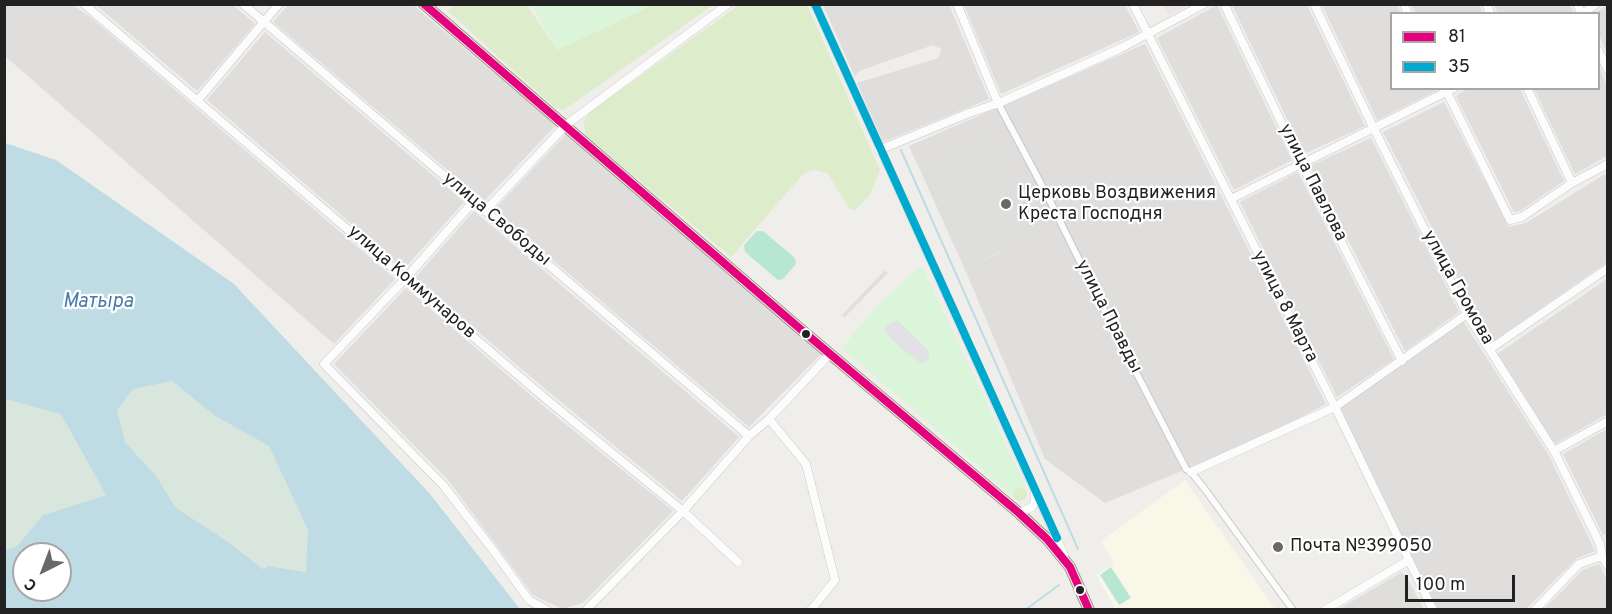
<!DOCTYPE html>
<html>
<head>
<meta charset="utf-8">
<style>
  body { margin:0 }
  #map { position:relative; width:1612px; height:614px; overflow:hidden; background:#f0eeeb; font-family:Overpass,sans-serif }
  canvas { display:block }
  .frame { position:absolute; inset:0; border:6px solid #222; pointer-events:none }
  .legend { position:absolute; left:1390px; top:12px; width:210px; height:78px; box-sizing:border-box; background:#fff; border:2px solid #a7a7a7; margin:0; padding:8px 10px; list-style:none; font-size:18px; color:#222 }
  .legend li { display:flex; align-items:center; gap:12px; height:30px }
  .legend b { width:30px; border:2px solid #a7a7a7 }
  .north { position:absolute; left:12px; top:542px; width:60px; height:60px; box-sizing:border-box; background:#fff; border:2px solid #a7a7a7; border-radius:50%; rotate:222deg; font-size:16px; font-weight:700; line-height:24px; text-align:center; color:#222 }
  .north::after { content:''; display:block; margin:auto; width:21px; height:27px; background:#6a6968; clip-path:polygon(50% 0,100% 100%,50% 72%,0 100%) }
  .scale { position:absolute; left:1405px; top:575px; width:110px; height:27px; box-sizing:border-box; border:3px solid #222; border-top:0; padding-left:8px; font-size:18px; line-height:21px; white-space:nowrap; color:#222; -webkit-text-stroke:4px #fff; paint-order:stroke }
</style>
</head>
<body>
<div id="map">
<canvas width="1612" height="614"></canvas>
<div class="frame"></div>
<ul class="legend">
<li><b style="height:8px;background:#e5007d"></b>81</li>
<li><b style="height:8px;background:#00a9ce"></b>35</li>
</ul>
<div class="north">С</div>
<div class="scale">100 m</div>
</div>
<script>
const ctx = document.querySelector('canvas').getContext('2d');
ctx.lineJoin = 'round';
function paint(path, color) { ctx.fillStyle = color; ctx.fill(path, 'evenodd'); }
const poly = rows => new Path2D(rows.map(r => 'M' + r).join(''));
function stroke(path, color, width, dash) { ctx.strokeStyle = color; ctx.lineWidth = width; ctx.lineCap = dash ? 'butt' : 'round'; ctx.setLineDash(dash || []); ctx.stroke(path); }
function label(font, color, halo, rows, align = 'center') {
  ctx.font = font + ' Overpass,sans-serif'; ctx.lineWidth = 4.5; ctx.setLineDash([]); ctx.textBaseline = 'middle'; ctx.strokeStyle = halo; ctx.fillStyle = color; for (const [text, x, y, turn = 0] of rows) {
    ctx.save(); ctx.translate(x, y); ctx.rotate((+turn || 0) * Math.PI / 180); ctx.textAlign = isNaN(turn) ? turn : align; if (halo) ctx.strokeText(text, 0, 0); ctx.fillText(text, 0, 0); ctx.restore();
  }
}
paint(poly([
  [5,4,72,5,89,16,395,279,334,344,5,56],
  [96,5,233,5,255,24,197,91],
  [288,5,413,5,556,125,484,201,273,22],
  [823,5,949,5,989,99,883,142,857,83,938,58,942,49,933,45,859,71,855,77],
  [964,5,1125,5,1139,32,1001,94],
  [1217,5,1292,160,1234,190,1157,38],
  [1232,5,1307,5,1365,126,1304,154],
  [1322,5,1397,5,1401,13,1392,14,1392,88,1438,90,1377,120],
  [1411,5,1479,5,1483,13,1416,13],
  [1494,5,1570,5,1573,11,1569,14,1498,13],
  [1607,5,1607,54,1599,34,1598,14,1595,13],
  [265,32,464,202,404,269,207,100],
  [1145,44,1326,404,1258,439,1105,503,1045,459,966,272,999,252,989,139,920,170,909,146],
  [1599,66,1607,86,1607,156,1575,174,1534,89,1598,88],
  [1468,88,1520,89,1564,181,1520,211,1514,212,1456,96],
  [1444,102,1509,227,1526,223,1607,173,1607,262,1491,343,1383,132],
  [566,134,821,354,749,427,494,210],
  [1371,138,1459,312,1405,351,1310,166],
  [1298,172,1394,359,1337,397,1240,202],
  [474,211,739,437,682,501,550,393,415,278],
  [1607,279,1607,414,1555,444,1497,354],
  [406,288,541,404,673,511,583,603,562,609,533,595,449,481,334,364],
  [1463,321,1548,454,1595,551,1577,558,1526,609,1438,609,1405,546,1339,405],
  [1607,429,1608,533,1603,535,1563,454],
  [1599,564,1607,580,1607,609,1544,609,1583,570],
  [1402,572,1408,580,1424,609,1339,609]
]), '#dfdedc');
paint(poly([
  [1162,5,1189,5,1169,15]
]), '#ede4e9');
paint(poly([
  [1185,480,1275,609,1115,609,1097,575,1114,563,1101,541]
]), '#f8f7e8');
paint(poly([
  [989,138,1033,230,966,272,920,170]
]), '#dededc');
paint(poly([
  [454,5,527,5,557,50,653,5,713,5,564,110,554,107,448,11],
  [739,5,807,5,880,170,870,195,855,210,850,209,827,173,814,170,804,173,731,257,585,135,584,121,589,113],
  '1013 494a7 7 0 1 1 14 0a7 7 0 1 1-14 0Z'
]), '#ddeccb');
paint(poly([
  [172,381,215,416,269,446,308,530,307,572,268,566,263,569,227,541,175,507,157,477,125,442,117,410,133,388],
  [4,399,61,413,106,495,43,515,17,546,5,551]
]), '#d9e6de');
paint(poly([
  [532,5,653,5,557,50],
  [919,267,924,270,1027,489,1023,486,1017,487,1014,490,1014,497,842,348,874,309]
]), '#daf5da');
paint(poly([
  [757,231,763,231,795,258,796,264,783,279,778,280,745,252,744,245],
  [1111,567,1131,598,1119,605,1100,575]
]), '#b7e6d2');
paint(poly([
  [885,270,888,273,844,318,842,315],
  [1060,412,1077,444,1060,453,1043,420]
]), '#e0dfde');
paint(poly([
  [897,320,929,351,929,359,922,364,902,349,885,332,886,326]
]), '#e2e1e5');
paint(poly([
  [5,143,56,160,234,284,430,494,520,609,5,609,5,551,17,546,43,515,106,495,61,414,5,399],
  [172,381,215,416,269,446,308,530,306,572,268,566,263,569,227,541,175,507,157,477,125,442,117,410,133,389],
  [24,554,60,554,60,590,24,590]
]), '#bfdbe3');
stroke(poly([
  [901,150,1078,549],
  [1025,610,1059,585]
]), '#bfdbe3', 2);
const pedestrian = poly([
  [998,103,1049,199,1106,314,1186,469,1191,472,1204,488,1293,610]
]);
const minor = poly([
  [84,4,546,399,683,511,738,562],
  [243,4,749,436],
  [815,4,1064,555],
  [957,4,998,103],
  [1133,4,1335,407,1433,610],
  [1224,4,1301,163,1402,361],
  [1314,4,1374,129,1467,314,1554,451,1600,544,1602,556,1608,566],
  [1404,4,1408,14],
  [1486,4,1491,14],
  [1577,4,1582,14],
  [1582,14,1596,4],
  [1598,50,1608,70],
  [1445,88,1510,220,1522,217,1572,183,1608,164],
  [1527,88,1572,183],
  [198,100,279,4],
  [879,150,969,113,999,103,1121,48,1204,4],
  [1231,199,1454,88],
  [473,202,405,279,324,364,443,485,496,554,529,600,547,610],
  [485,211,566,125,728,4],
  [1490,349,1608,268],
  [769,419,806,464,835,580,811,610],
  [1554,451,1608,421],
  [1191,472,1335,407,1467,314],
  [1019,513,1032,507,1035,501,1035,492],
  [586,610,683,511,749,436,769,419,830,354],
  [1325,610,1409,560],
  [1535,610,1579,564,1602,556]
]);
const secondary = poly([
  [424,4,798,327,1019,513,1047,539,1070,567,1089,610]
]);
stroke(pedestrian, '#c9c8c7', 8);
stroke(minor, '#c9c8c7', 9);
stroke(secondary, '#999a82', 12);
stroke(pedestrian, '#fdfcfc', 6);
stroke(minor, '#fdfcfc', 8);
stroke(secondary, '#f4f4ed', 10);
stroke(poly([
  [424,4,798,327,1019,513,1047,539,1070,567,1089,610]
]), '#e5007d', 8);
stroke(poly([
  [815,4,1057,538]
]), '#00a9ce', 8);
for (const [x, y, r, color] of [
  [1006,204,6,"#6a6968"],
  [806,334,5,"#222"],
  [1278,547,6,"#6a6968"],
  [1080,590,5,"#222"]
]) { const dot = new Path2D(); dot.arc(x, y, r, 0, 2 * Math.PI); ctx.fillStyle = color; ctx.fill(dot); stroke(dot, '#fff', 2); }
label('18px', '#222', '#fff', [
  ["улица Павлова",1312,183,63],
  ["улица Свободы",496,220,40],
  ["улица Коммунаров",411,283,41],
  ["улица Громова",1457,288,61],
  ["улица 8 Марта",1284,307,63],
  ["улица Правды",1108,317,63]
]);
label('18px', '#222', '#fff', [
  ["Церковь Воздвижения",1018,194],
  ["Креста Господня",1018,215],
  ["Почта №399050",1290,547]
], 'left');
label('italic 20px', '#4a7aab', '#fff', [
  ["Матыра",98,303]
]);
</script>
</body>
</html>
